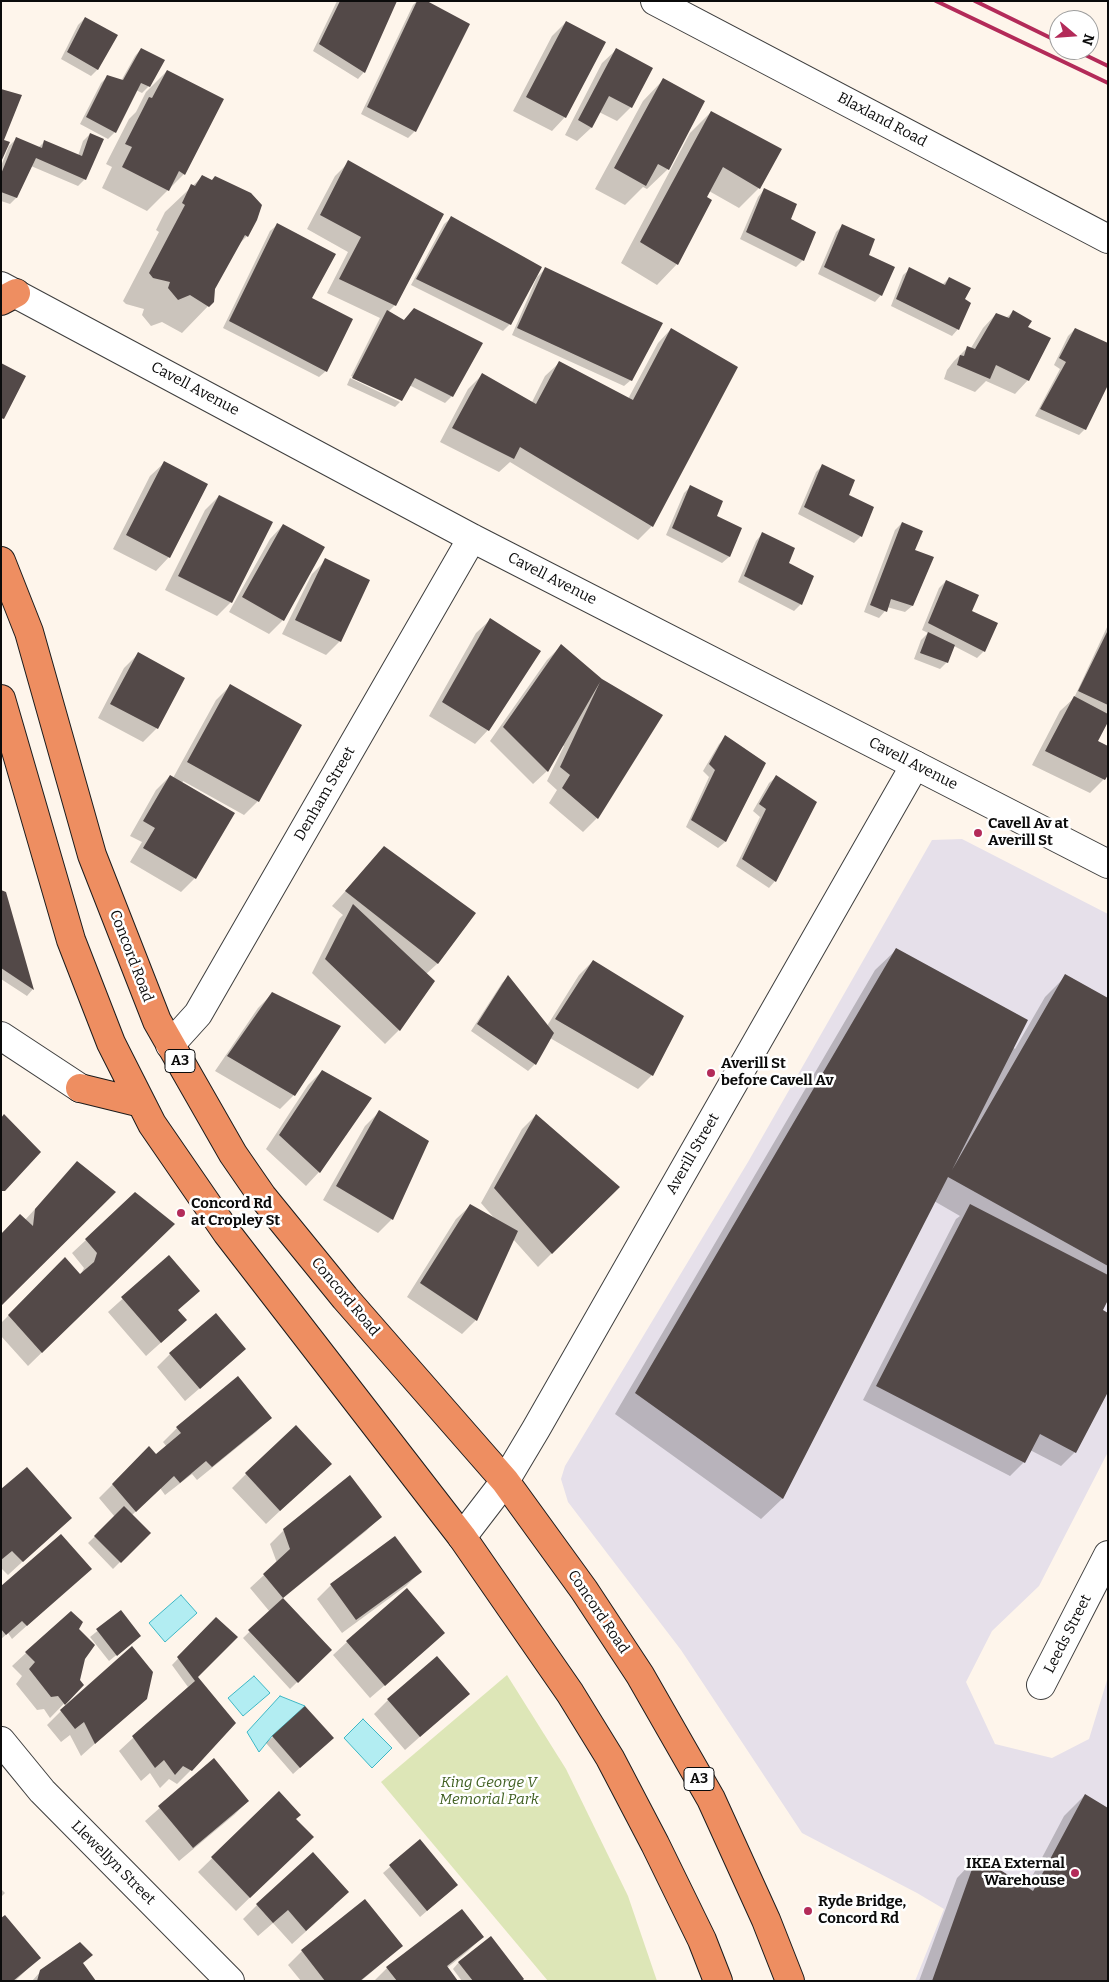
<!DOCTYPE html>
<html>
<head>
<meta charset="utf-8">
<style>
  body { margin:0 }
  #map { position:relative; width:1109px; height:1982px; overflow:hidden; background:#fef5eb; font-family:Bitter,serif }
  canvas { display:block }
  .frame { position:absolute; inset:0; border:2px solid #0b0b0b; pointer-events:none }
  .north { position:absolute; left:1049px; top:10px; width:50px; height:50px; box-sizing:border-box; background:#fff; border:1px solid #9d9d9d; border-radius:50%; rotate:108deg; font-size:14px; font-weight:700; line-height:20px; text-align:center; color:#0b0b0b }
  .north::after { content:''; display:block; margin:auto; width:18px; height:22px; background:#b32b59; clip-path:polygon(50% 0,100% 100%,50% 72%,0 100%) }
</style>
</head>
<body>
<div id="map">
<canvas width="1109" height="1982"></canvas>
<div class="frame"></div>
<div class="north">N</div>
</div>
<script>
const ctx = document.querySelector('canvas').getContext('2d');
ctx.lineJoin = 'round';
function paint(path, color) { ctx.fillStyle = color; ctx.fill(path, 'evenodd'); }
const poly = rows => new Path2D(rows.map(r => 'M' + r).join(''));
function stroke(path, color, width, dash) { ctx.strokeStyle = color; ctx.lineWidth = width; ctx.lineCap = dash ? 'butt' : 'round'; ctx.setLineDash(dash || []); ctx.stroke(path); }
function label(font, color, halo, rows, align = 'center') {
  ctx.font = font + ' Bitter,serif'; ctx.lineWidth = 5; ctx.setLineDash([]); ctx.textBaseline = 'middle'; ctx.strokeStyle = halo; ctx.fillStyle = color; for (const [text, x, y, turn = 0] of rows) {
    ctx.save(); ctx.translate(x, y); ctx.rotate((+turn || 0) * Math.PI / 180); ctx.textAlign = isNaN(turn) ? turn : align; if (halo) ctx.strokeText(text, 0, 0); ctx.fillText(text, 0, 0); ctx.restore();
  }
}
paint(poly([
  [962,839,1108,914,1108,1452,1039,1586,992,1631,966,1682,995,1744,1052,1758,1089,1739,1108,1677,1108,1981,915,1981,944,1909,917,1893,802,1833,681,1650,568,1502,561,1479,565,1466,748,1162,932,840]
]), '#e6e0ea');
paint(poly([
  [507,1675,566,1769,628,1896,657,1981,548,1981,381,1782]
]), '#dde6b7');
const water = poly([
  [181,1595,197,1613,165,1642,149,1623,181,1595],
  [254,1676,270,1693,243,1716,228,1698,254,1676],
  [280,1696,305,1706,272,1736,259,1752,247,1732,280,1696],
  [363,1719,392,1748,372,1768,344,1738,363,1719]
]);
paint(water, '#b2edf2');
stroke(water, '#3db7c5', 1);
paint(poly([
  [337,1,396,1,364,72,358,79,313,51],
  [417,1,424,1,415,131,408,138,361,114,413,5],
  [85,18,116,35,97,70,91,76,61,59,78,25],
  [566,22,565,117,552,131,513,111,552,36],
  [141,49,149,86,142,93,136,90,115,132,108,139,80,124,101,83,108,76,121,81,135,56],
  [616,50,652,68,631,107,617,121,599,112,591,128,577,141,565,135,602,63],
  [167,71,184,174,147,211,102,188,112,167,106,164,129,119,136,112,146,92],
  [663,80,668,169,647,189,643,187,625,205,595,189,643,101],
  [711,112,759,188,739,208,709,191,677,264,657,285,621,263,690,133],
  [90,134,85,179,78,186,31,166,16,198,10,204,1,201,1,166,9,146,16,139,38,148,44,142,78,156,83,141],
  [349,162,395,305,388,312,403,321,414,309,452,396,445,403,409,385,401,401,401,399,351,376,380,318,327,293,348,252,307,229,335,176],
  [203,176,247,236,237,246,214,289,213,301,182,333,162,322,151,326,142,315,144,309,126,304,123,301,159,232,156,230,165,212],
  [764,190,803,260,796,267,740,239,758,197],
  [451,218,541,268,510,324,503,331,411,285,444,224],
  [277,225,311,299,326,371,319,377,223,328,270,231],
  [843,225,868,255,881,295,875,302,818,274,836,232],
  [545,269,631,380,624,386,512,335,537,277],
  [910,269,942,285,949,278,964,299,958,329,952,336,891,306,903,275],
  [1013,312,1026,328,1028,380,1015,394,986,381,975,392,944,379,947,370,954,361,968,347,971,348,983,328,996,314,1006,318],
  [671,329,652,526,638,540,510,462,499,472,440,442,468,389,482,375,532,402,545,376,559,363,628,399,658,343],
  [1075,329,1085,429,1079,435,1035,416,1060,369,1054,365,1068,336],
  [350,378,400,402,395,407,347,385],
  [164,463,169,557,156,571,113,549,150,476],
  [822,466,847,496,861,536,854,543,798,514,816,472],
  [690,487,715,517,740,529,729,557,722,563,666,535,684,493],
  [219,496,231,602,217,616,165,590,205,510],
  [902,523,913,551,932,558,912,606,905,612,887,607,885,611,879,618,864,612,895,530],
  [283,525,283,620,269,634,229,612,270,539],
  [762,534,788,564,813,576,801,604,794,611,738,582,756,541],
  [326,560,340,641,326,655,282,634,312,574],
  [946,581,971,611,984,651,977,658,954,646,947,662,940,669,914,659,921,640,928,633,922,630,939,588],
  [490,620,488,730,475,744,429,716,476,633],
  [1108,625,1108,720,1097,741,1104,779,1090,793,1032,765,1060,711,1074,698],
  [561,646,601,680,661,715,597,818,583,832,549,803,557,790,547,781,564,746,562,745,547,771,533,784,490,741,547,660],
  [138,654,157,728,143,742,98,718,124,668],
  [230,686,258,801,244,815,183,781,182,783,195,878,181,892,130,862,142,842,130,836,156,790,170,776,173,778,216,700],
  [726,737,765,763,725,842,718,848,686,827,709,777,703,771,719,744],
  [776,777,775,881,769,888,736,866,760,817,753,811,769,783],
  [384,848,475,913,437,964,426,974,434,982,399,1030,385,1044,312,973,339,919,343,915,332,906],
  [1,892,5,893,33,989,27,996,1,979],
  [896,950,1015,1049,1045,997,1066,976,1108,999,1108,1298,1101,1311,1075,1452,1061,1466,1030,1450,1024,1462,1010,1476,863,1400,956,1219,960,1216,934,1201,782,1499,761,1519,615,1414,875,970],
  [593,961,652,1075,638,1089,550,1038,535,1064,528,1071,471,1031,502,983,508,977,547,1026,579,975],
  [272,994,294,1095,280,1109,215,1071,258,1008],
  [322,1071,319,1172,306,1186,266,1149,308,1085],
  [379,1112,392,1219,378,1233,323,1200,365,1126],
  [536,1115,618,1187,538,1267,513,1239,476,1320,462,1334,407,1297,456,1219,470,1206,495,1219,481,1203,522,1129],
  [77,1163,1,1304,25,1220],
  [159,1238,28,1366,1,1336,1,1323,65,1259,80,1276,84,1268,72,1253,86,1240],
  [169,1257,177,1311,186,1320,146,1356,108,1312],
  [245,1349,185,1401,157,1367,170,1354],
  [238,1378,270,1418,256,1432,197,1480,192,1474,165,1495,160,1488,132,1515,149,1533,113,1569,88,1543,115,1517,99,1498,149,1448,156,1456,167,1447,163,1442,177,1428],
  [246,1474,316,1477,266,1524,232,1488],
  [1,1491,70,1518,8,1575,1,1568],
  [380,1517,366,1531,282,1599,330,1650,290,1689,243,1638,270,1612,250,1588,277,1563,270,1544,284,1530],
  [395,1538,420,1572,406,1586,342,1633,317,1599,331,1585],
  [90,1569,12,1639,8,1633,1,1639,1,1588],
  [121,1612,140,1636,109,1661,90,1637],
  [216,1619,197,1677,191,1770,177,1784,169,1779,160,1788,150,1773,141,1781,119,1751,188,1687,172,1665],
  [78,1629,84,1658,78,1680,82,1685,50,1718,44,1709,37,1710,16,1684,22,1676,12,1666,26,1653],
  [347,1642,430,1646,370,1698,333,1655],
  [468,1694,405,1750,374,1714,388,1700],
  [146,1698,81,1756,70,1735,61,1742,47,1725,61,1711],
  [305,1708,325,1745,293,1774,266,1743],
  [214,1760,248,1801,234,1815,179,1861,145,1821],
  [279,1793,295,1819,298,1851,236,1911,198,1872],
  [1085,1795,1108,1981,919,1981,957,1878,977,1857,1026,1888,1064,1816],
  [420,1841,450,1891,420,1917,383,1873],
  [1,1889,5,1893,1,1897],
  [257,1905,334,1906,292,1944,273,1923,258,1936,243,1919],
  [482,1937,468,1951,447,1968,457,1981,374,1981,387,1968],
  [402,1946,361,1981,301,1981,288,1965,302,1951],
  [39,1958,15,1981,1,1981],
  [459,1962,521,1981,462,1981,453,1969],
  [82,1963,95,1981,32,1981,41,1971]
]), '#0003');
paint(poly([
  [340,1,397,1,365,73,319,44],
  [417,1,427,1,470,24,416,132,367,107],
  [85,17,118,35,98,70,67,52],
  [566,21,606,42,566,118,526,97],
  [141,48,165,60,150,87,141,83,116,133,86,117,107,75,123,80],
  [616,48,653,68,632,108,609,96,592,128,578,120],
  [167,70,224,99,185,175,179,171,169,191,122,167,132,147,125,144,149,97,152,98],
  [663,78,705,101,669,170,658,164,646,186,614,168],
  [1,89,22,95,4,140,10,142,1,162],
  [711,111,782,149,760,189,723,167,707,197,712,200,678,265,640,242],
  [90,133,104,139,86,180,36,158,17,198,1,192,1,174,16,137,42,148,44,140,82,156],
  [348,160,444,214,396,306,339,279,361,237,320,215],
  [202,175,212,180,215,176,251,193,262,205,257,220,248,237,245,235,215,289,214,302,209,307,190,295,178,300,168,288,170,282,153,278,149,273,185,205,182,203,191,184,195,186],
  [764,188,797,204,791,219,816,232,804,261,746,232],
  [451,216,542,267,511,325,416,279],
  [277,223,336,254,312,298,353,319,327,372,229,321],
  [842,224,875,239,869,255,895,267,882,296,824,267],
  [545,267,663,323,632,381,517,328],
  [909,267,945,285,949,277,971,288,965,299,971,303,959,330,896,299],
  [414,308,483,343,453,397,415,378,402,401,352,378,387,310,404,320],
  [1013,310,1032,321,1028,327,1051,338,1029,381,996,365,990,379,957,365,960,355,964,356,967,346,975,349,996,313,1009,318],
  [671,328,738,367,653,527,520,447,514,459,452,428,482,373,536,404,559,361,633,400],
  [1075,328,1108,343,1108,385,1086,430,1040,409,1066,362,1059,358],
  [1,363,26,376,4,419,1,418],
  [164,461,208,484,170,558,126,535],
  [822,464,855,480,849,495,874,507,862,537,804,507],
  [690,485,723,501,717,516,742,528,730,557,672,528],
  [219,495,273,522,232,603,178,576],
  [902,522,923,531,915,550,934,557,913,606,891,599,887,612,870,605],
  [283,524,325,547,284,621,242,597],
  [762,532,795,548,789,563,814,576,802,605,744,576],
  [325,558,370,580,341,642,295,620],
  [946,580,979,595,972,611,998,623,985,652,928,623],
  [490,618,541,651,489,731,442,702],
  [1108,630,1108,705,1078,691],
  [928,632,955,645,948,663,920,653],
  [561,644,602,679,663,715,598,819,562,788,570,775,560,767,600,682,548,772,503,727],
  [138,652,185,678,158,729,110,704],
  [230,684,302,725,259,802,187,762],
  [1074,696,1108,714,1108,722,1098,741,1108,746,1108,775,1105,780,1045,751],
  [725,735,766,763,726,842,691,820,715,770,709,764],
  [170,775,235,813,196,879,143,848,155,828,143,821],
  [776,775,817,802,776,882,742,859,766,809,759,804],
  [384,846,476,913,438,964,345,891],
  [1,890,6,892,34,990,1,968],
  [353,904,435,981,400,1031,325,959],
  [896,948,1028,1020,952,1170,1065,974,1108,998,1108,1266,948,1177,783,1499,635,1393],
  [593,960,684,1016,653,1076,555,1019],
  [508,975,554,1033,536,1065,477,1024],
  [272,992,341,1026,295,1096,227,1056],
  [322,1070,372,1098,320,1173,279,1135],
  [379,1110,429,1141,393,1220,336,1186],
  [4,1114,41,1152,5,1191,1,1191,1,1118],
  [536,1114,620,1187,552,1254,494,1188],
  [77,1161,116,1192,1,1306,1,1234,20,1214,33,1226,35,1209],
  [135,1192,175,1224,42,1353,8,1315,65,1257,80,1274,94,1262,97,1253,85,1239],
  [470,1204,518,1231,477,1321,420,1283],
  [970,1204,1108,1275,1108,1300,1103,1310,1108,1313,1108,1392,1076,1453,1040,1434,1025,1463,876,1386],
  [169,1255,200,1291,178,1310,187,1320,161,1343,121,1297],
  [216,1313,246,1349,200,1389,169,1353],
  [238,1376,272,1418,212,1467,206,1461,180,1483,174,1476,136,1512,112,1484,149,1446,156,1454,181,1433,176,1427],
  [296,1425,332,1464,280,1511,245,1473],
  [27,1467,72,1518,23,1562,12,1551,1,1560,1,1489],
  [350,1475,382,1517,283,1598,263,1574,290,1549,283,1529],
  [124,1506,151,1533,121,1563,94,1536],
  [61,1534,92,1569,27,1626,22,1621,6,1635,1,1629,1,1586],
  [395,1536,422,1572,356,1620,330,1584],
  [407,1588,445,1633,385,1686,346,1641],
  [283,1598,332,1650,298,1683,248,1630],
  [121,1610,141,1636,117,1656,96,1629],
  [71,1611,83,1622,79,1629,95,1645,85,1659,80,1680,84,1685,65,1705,58,1696,51,1697,29,1669,35,1662,25,1652],
  [216,1617,238,1637,198,1677,236,1723,192,1771,183,1766,175,1775,164,1760,155,1768,132,1736,195,1681,177,1657],
  [132,1646,153,1672,147,1699,95,1744,84,1722,75,1729,60,1710],
  [437,1656,470,1694,420,1737,387,1699],
  [305,1706,334,1738,300,1768,272,1736],
  [214,1758,249,1801,193,1848,158,1806],
  [279,1791,301,1815,296,1819,314,1837,250,1898,211,1857],
  [1085,1794,1108,1808,1108,1981,932,1981,977,1855,1033,1891],
  [420,1839,458,1885,427,1911,389,1865],
  [313,1852,349,1892,306,1931,288,1910,273,1923,256,1904],
  [365,1899,403,1946,360,1981,325,1981,301,1950],
  [462,1909,484,1937,447,1966,458,1981,397,1981,386,1967],
  [5,1915,41,1958,13,1981,1,1981,1,1918],
  [491,1936,524,1979,522,1981,473,1981,458,1962],
  [80,1942,93,1955,83,1963,96,1981,37,1981,40,1970]
]), '#534948');
const minor = poly([
  [655,1,1108,239],
  [1,286,472,538,915,765],
  [1,1036,80,1088],
  [170,1045,198,1014,472,538],
  [1041,1685,1108,1555],
  [1,1741,42,1791,230,1981]
]);
const tertiary = poly([
  [462,1537,505,1481,536,1429,915,765,1108,864]
]);
const trunk = poly([
  [1,301,16,293],
  [1,561,29,632,92,855,157,1021,233,1154,262,1196,345,1298,505,1481,584,1590,640,1675,711,1799,766,1920,790,1981],
  [1,699,71,940,111,1043,152,1124,227,1233,462,1537,570,1693,610,1758,655,1844,702,1940,718,1981],
  [80,1088,141,1103]
]);
stroke(minor, '#3e3e3e', 30);
stroke(tertiary, '#3e3e3e', 30);
stroke(trunk, '#1c1c1c', 30);
stroke(minor, '#fff', 28);
stroke(tertiary, '#fff', 28);
stroke(trunk, '#ee8e61', 28);
stroke(poly([
  [936,1,1108,83],
  [975,1,1059,42],
  [1075,50,1108,66]
]), '#b32b59', 4);
for (const [x, y, r, color] of [
  [978,833,5,"#b32b59"],
  [711,1073,5,"#b32b59"],
  [181,1213,5,"#b32b59"],
  [1075,1873,5,"#b32b59"],
  [808,1911,5,"#b32b59"]
]) { const dot = new Path2D(); dot.arc(x, y, r, 0, 2 * Math.PI); ctx.fillStyle = color; ctx.fill(dot); stroke(dot, '#fff', 2); }
for (const [x, y, w] of [
  [180,1061,30],
  [699,1779,30]
]) { const box = new Path2D(); box.roundRect(x - w / 2, y - 11.5, w, 23, 4); ctx.fillStyle = '#fff'; ctx.fill(box); stroke(box, '#0b0b0b', 1); }
label('bold 14px', '#0b0b0b', null, [
  ["A3",180,1061],
  ["A3",699,1779]
]);
label('15px', '#0b0b0b', '#fff', [
  ["Blaxland Road",882,120,28],
  ["Cavell Avenue",195,389,28],
  ["Cavell Avenue",552,579,27],
  ["Cavell Avenue",913,764,27],
  ["Denham Street",325,794,-60],
  ["Concord Road",131,956,69],
  ["Averill Street",693,1154,-60],
  ["Concord Road",345,1297,50],
  ["Concord Road",598,1612,56],
  ["Leeds Street",1068,1634,-63],
  ["Llewellyn Street",113,1863,45]
]);
label('bold 15px', '#0b0b0b', '#fff', [
  ["Cavell Av at",988,824],
  ["Averill St",988,841],
  ["Averill St",721,1064],
  ["before Cavell Av",721,1081],
  ["Concord Rd",191,1204],
  ["at Cropley St",191,1221],
  ["IKEA External",1065,1864,"right"],
  ["Warehouse",1065,1881,"right"],
  ["Ryde Bridge,",818,1902],
  ["Concord Rd",818,1919]
], 'left');
label('italic 15px', '#3f5f20', '#fff', [
  ["King George V",489,1783],
  ["Memorial Park",489,1800]
]);
</script>
</body>
</html>
